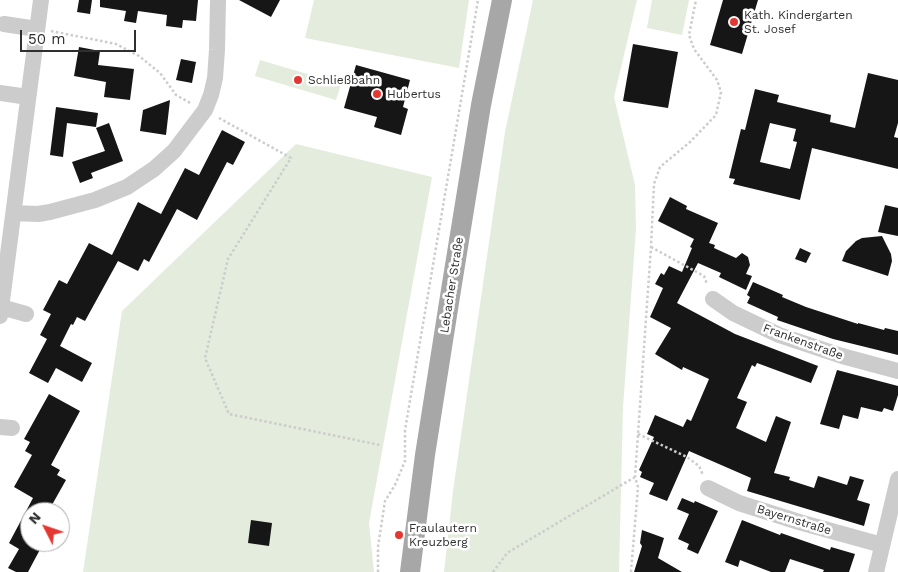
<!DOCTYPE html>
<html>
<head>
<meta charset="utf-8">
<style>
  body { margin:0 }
  #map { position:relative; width:898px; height:572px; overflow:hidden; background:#fff; font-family:"Work Sans",sans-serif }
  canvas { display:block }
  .north { position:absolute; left:20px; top:502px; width:50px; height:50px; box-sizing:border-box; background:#fff; border:1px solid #acacac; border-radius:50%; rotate:311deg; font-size:14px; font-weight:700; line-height:20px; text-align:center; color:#2f2f2f }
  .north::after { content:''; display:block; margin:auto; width:18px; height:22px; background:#e53732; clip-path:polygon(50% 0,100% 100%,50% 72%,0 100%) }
  .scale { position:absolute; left:20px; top:30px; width:116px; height:22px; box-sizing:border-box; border:2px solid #2f2f2f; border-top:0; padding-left:6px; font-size:15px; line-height:18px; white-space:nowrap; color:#2f2f2f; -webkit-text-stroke:4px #fff; paint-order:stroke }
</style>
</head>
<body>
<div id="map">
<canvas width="898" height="572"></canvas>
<div class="north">N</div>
<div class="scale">50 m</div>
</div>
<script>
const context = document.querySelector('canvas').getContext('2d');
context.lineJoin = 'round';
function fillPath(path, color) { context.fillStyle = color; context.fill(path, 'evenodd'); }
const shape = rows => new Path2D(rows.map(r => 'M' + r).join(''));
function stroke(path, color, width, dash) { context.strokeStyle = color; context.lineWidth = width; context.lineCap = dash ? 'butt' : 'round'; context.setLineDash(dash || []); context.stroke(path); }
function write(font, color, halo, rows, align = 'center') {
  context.font = font + ' "Work Sans",sans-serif'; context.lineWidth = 5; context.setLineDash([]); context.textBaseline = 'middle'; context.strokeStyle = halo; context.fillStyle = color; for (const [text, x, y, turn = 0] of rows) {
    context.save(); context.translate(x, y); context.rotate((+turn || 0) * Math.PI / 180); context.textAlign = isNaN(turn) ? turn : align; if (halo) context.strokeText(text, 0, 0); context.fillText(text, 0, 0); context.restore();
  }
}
fillPath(shape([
  [314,0,469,0,459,68,305,38],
  [533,0,637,0,614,97,635,185,636,229,623,407,619,572,444,572,453,491,505,132],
  [652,0,689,0,682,35,647,28],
  [260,60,341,84,336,100,255,76],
  [296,144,432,177,369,523,374,572,83,572,122,311]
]), '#e4ecdd');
fillPath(shape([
  [79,0,92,0,90,14,77,12],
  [100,0,198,0,196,21,183,20,182,28,166,26,167,15,138,11,136,23,124,21,126,11,100,7],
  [239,0,280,0,271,17],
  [723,0,758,0,742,54,710,45],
  [633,44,678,52,668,108,623,101],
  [79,47,100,51,98,65,134,69,130,100,104,97,106,82,74,76],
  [181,59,196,62,192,83,176,80],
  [356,65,410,80,403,107,408,109,401,135,374,127,377,117,344,108],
  [868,73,898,80,898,123,894,137,898,138,898,169,812,148,800,200,733,184,735,179,729,178,741,129,745,130,755,89,779,95,777,102,831,115,830,122,855,128],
  [770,123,796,129,793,141,797,142,790,169,760,162],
  [170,100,166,135,140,131,143,110],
  [56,107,98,113,96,127,67,123,63,157,50,155],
  [109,123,123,161,91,173,93,178,80,183,72,162,105,151,96,128],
  [222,130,245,142,233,165,227,162,197,220,177,209,149,262,144,259,138,271,118,261,85,321,77,317,73,325,71,324,60,346,92,363,82,382,56,368,48,383,29,373,47,339,40,335,51,314,43,310,59,280,67,284,89,243,112,255,138,202,161,214,185,168,199,175],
  [670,197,687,206,686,209,718,223,709,243,715,245,714,248,736,258,742,253,748,257,750,265,746,274,752,276,746,290,719,277,721,273,698,263,677,303,735,334,818,366,811,383,757,363,755,367,752,365,737,398,747,402,736,428,766,442,776,416,791,422,774,473,790,477,789,480,814,488,818,476,847,485,850,476,864,480,857,500,870,504,864,526,747,491,751,478,689,451,667,501,649,494,654,483,640,477,642,472,639,470,654,437,647,434,655,415,683,427,687,419,691,421,709,379,683,367,682,370,655,354,671,328,650,317,663,288,655,284,661,273,664,275,669,266,682,272,692,248,690,247,694,239,658,221],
  [885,205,898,208,898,236,878,232],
  [882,236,891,254,892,261,888,276,842,261,846,251,856,241,862,238],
  [800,248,811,253,806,263,795,259],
  [753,282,783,295,782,297,806,307,858,324,858,323,884,330,885,328,898,331,898,355,833,339,777,320,778,317,747,303,750,297,747,295],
  [837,370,898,386,898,395,893,411,884,408,882,412,861,407,858,419,843,415,839,429,820,424],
  [49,394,80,411,51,465,60,470,57,475,66,480,48,512,30,512,30,542,44,542,28,572,16,572,8,568,19,549,9,543,33,498,14,487,32,455,25,451,30,442,24,439],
  [682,498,694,503,695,501,718,511,698,554,687,549,689,544,678,539,689,514,677,509],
  [251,520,272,523,269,546,248,543],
  [742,520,780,535,781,533,830,550,831,547,855,554,849,572,823,572,824,570,790,559,785,572,771,572,740,560,738,567,725,562],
  [642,530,664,538,658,558,682,572,634,572,642,546,640,543]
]), '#161616');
stroke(shape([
  [51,31,116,44,139,56,160,73,176,95,192,104],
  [219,118,291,158,228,259,205,358,229,414,380,445],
  [651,247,704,276,707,284],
  [638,434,687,457,699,466,703,475],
  [378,572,378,547,385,501,395,485,405,461,405,430,478,0],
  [493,572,507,553,635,477],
  [631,572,638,487,635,477,651,247,654,184,660,167,690,142,716,115,721,92,717,80,694,49,689,35,696,0]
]), '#ccc', 2.5, [2.5, 2.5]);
stroke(shape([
  [4,24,37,29],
  [0,93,28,97],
  [14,213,38,214,50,212,95,200,127,187,154,169,174,151,205,110,211,95,215,78,217,50,218,0],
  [713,299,733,313,779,335,842,356,898,371],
  [1,307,26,314],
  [0,316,41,0],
  [0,427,12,428],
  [708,488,739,503,799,522,882,545],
  [876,572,898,479]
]), '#ccc', 16);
stroke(shape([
  [410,572,425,455,451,290,481,105,502,0]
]), '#a7a7a7', 20);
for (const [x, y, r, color] of [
  [734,22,5,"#e53732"],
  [298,80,5,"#e53732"],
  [377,94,5,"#e53732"],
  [399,535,5,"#e53732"]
]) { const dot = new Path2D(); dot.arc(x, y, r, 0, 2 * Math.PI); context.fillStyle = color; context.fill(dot); stroke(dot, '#fff', 2); }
write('12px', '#2f2f2f', '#fff', [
  ["Kath. Kindergarten",744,15],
  ["St. Josef",744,29],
  ["Schließbahn",308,80],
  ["Hubertus",387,94],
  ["Fraulautern",409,528],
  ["Kreuzberg",409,542]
], 'left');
write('12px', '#2f2f2f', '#fff', [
  ["Lebacher Straße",452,285,-81],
  ["Frankenstraße",803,342,20],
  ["Bayernstraße",794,520,17]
]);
</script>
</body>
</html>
